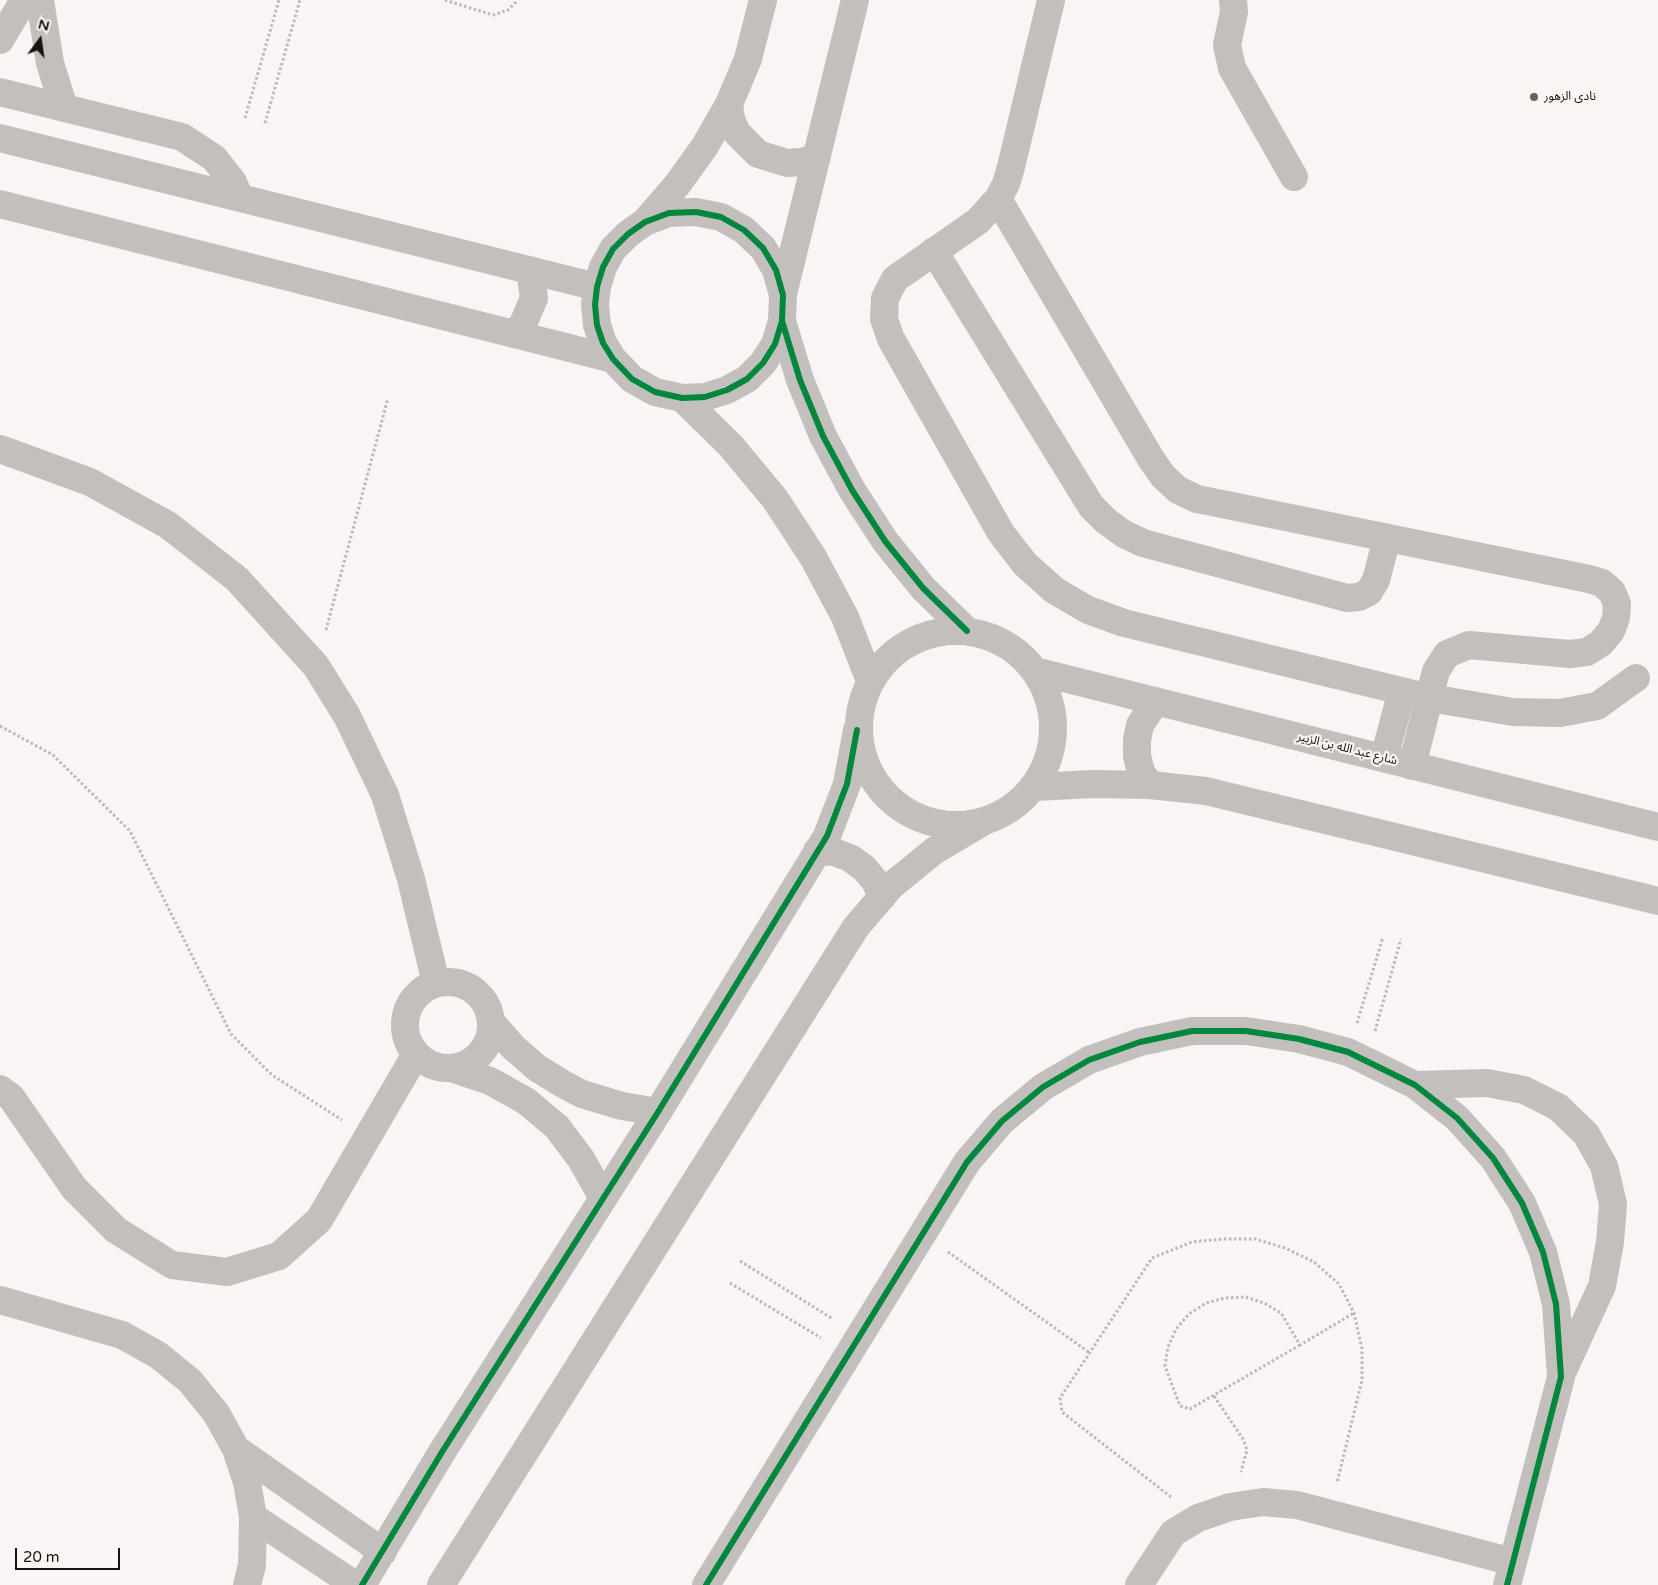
<!DOCTYPE html>
<html>
<head>
<meta charset="utf-8">
<style>
  body { margin:0 }
  #map { position:relative; width:1658px; height:1585px; overflow:hidden; background:#f8f5f4; font-family:"Varela Round",sans-serif }
  canvas { display:block }
  .north { position:absolute; left:15px; top:15px; width:50px; height:50px; -webkit-text-stroke:4px #faf4f2; paint-order:stroke; rotate:14deg; font-size:14px; font-weight:700; line-height:20px; text-align:center; color:#1b110e }
  .north::after { content:''; display:block; margin:auto; width:18px; height:22px; background:#1b110e; clip-path:polygon(50% 0,100% 100%,50% 72%,0 100%) }
  .scale { position:absolute; left:15px; top:1548px; width:105px; height:22px; box-sizing:border-box; border:2px solid #1b110e; border-top:0; padding-left:6px; font-size:15px; line-height:18px; white-space:nowrap; color:#1b110e; -webkit-text-stroke:4px #faf4f2; paint-order:stroke }
</style>
</head>
<body>
<div id="map">
<canvas width="1658" height="1585"></canvas>
<div class="north">N</div>
<div class="scale">20 m</div>
</div>
<script>
const context = document.querySelector('canvas').getContext('2d');
context.lineJoin = 'round';
const shape = rows => new Path2D(rows.map(r => 'M' + r).join(''));
function stroke(path, color, width, dash) { context.strokeStyle = color; context.lineWidth = width; context.lineCap = dash ? 'butt' : 'round'; context.setLineDash(dash || []); context.stroke(path); }
function write(font, color, halo, rows, align = 'center') {
  context.font = font + ' "Varela Round","Noto Sans Arabic",sans-serif'; context.lineWidth = 4.5; context.setLineDash([]); context.textBaseline = 'middle'; context.strokeStyle = halo; context.fillStyle = color; for (const [text, x, y, turn = 0] of rows) {
    context.save(); context.translate(x, y); context.rotate((+turn || 0) * Math.PI / 180); context.textAlign = isNaN(turn) ? turn : align; if (halo) context.strokeText(text, 0, 0); context.fillText(text, 0, 0); context.restore();
  }
}
stroke(shape([
  [445,0,493,15,508,10,518,0],
  [245,118,279,0],
  [265,123,300,0],
  [326,630,388,398],
  [0,726,53,755,130,831,231,1034,272,1075,342,1120],
  [1357,1023,1383,937],
  [1375,1031,1401,939],
  [948,1252,1090,1353],
  [740,1261,833,1319],
  [730,1283,821,1338],
  [1300,1345,1190,1409,1180,1406,1165,1366,1168,1347,1176,1329,1189,1314,1206,1303,1225,1298,1245,1297,1264,1303,1281,1313,1300,1345,1354,1313],
  [1214,1396,1243,1439,1247,1450,1241,1472],
  [1171,1497,1062,1412,1060,1398,1152,1258,1192,1242,1223,1239,1255,1239,1285,1248,1314,1262,1339,1284,1354,1313,1362,1349,1362,1380,1337,1483]
]), '#bcb8b6', 3, [2.5, 2.5]);
stroke(shape([
  [40,0,50,63,64,108],
  [1051,0,1011,167,1006,184,998,199,978,221,895,279,885,298,884,319,891,339,1001,533,1025,564,1054,590,1088,610,1124,623,1430,698,1513,712,1560,713,1597,706,1636,678],
  [1233,0,1234,12,1227,45,1232,68,1294,177],
  [0,40,24,0],
  [0,92,182,137,214,158,233,182,239,196],
  [729,104,731,119,737,133,758,154,787,163,802,162,817,157],
  [0,138,597,287],
  [998,199,1151,459,1163,476,1178,490,1197,499,1217,503,1589,579,1602,583,1612,592,1617,604,1616,618,1611,631,1601,643,1587,652,1570,654,1469,645,1447,654,1436,671,1412,766],
  [0,204,613,359],
  [645,222,677,185,705,146,729,104,748,59,763,0],
  [934,251,1091,506,1106,521,1124,534,1143,543,1347,598,1359,597,1369,592,1376,580,1387,538],
  [783,294,855,0],
  [782,321,775,344,763,363,747,379,727,390,705,397,682,398,655,392,632,379,613,359,603,343,597,325,595,305,597,287,603,267,613,249,628,234,645,222,669,213,696,212,721,217,744,230,763,248,776,270,783,295,782,321,800,380,823,436,852,490,885,541,923,588,967,631],
  [514,334,523,324,534,298,530,270],
  [682,398,731,446,775,499,813,557,845,617,870,681],
  [0,449,90,482,168,525,237,579,316,666,347,716,385,795,411,879,436,983],
  '859 728a97 97 0 1 1 194 0a97 97 0 1 1-194 0Z',
  [1035,671,1658,827],
  [1384,758,1402,691],
  [1150,785,1141,772,1137,756,1137,740,1140,725,1156,701],
  [1035,787,1093,784,1150,785,1206,791,1658,901],
  [817,851,834,852,850,858,864,868,875,881,882,897],
  '405 1025a43 43 0 1 1 86 0a43 43 0 1 1-86 0Z',
  [492,1023,513,1047,537,1068,563,1084,582,1094,622,1106,658,1112],
  [451,1068,490,1081,526,1101,557,1127,581,1159,603,1198],
  [1415,1085,1487,1083,1524,1090,1558,1107,1586,1134,1604,1166,1613,1204,1610,1242,1602,1286,1562,1373],
  [0,1089,11,1097,74,1188,116,1230,172,1265,227,1272,279,1256,319,1220,416,1054],
  [0,1300,122,1335,158,1355,190,1381,216,1413,236,1449,247,1482,253,1517,252,1565,247,1585],
  [236,1449,383,1552],
  [253,1517,355,1585],
  [362,1585,442,1452,658,1112,827,836,847,784,857,730],
  [441,1585,856,927,891,886,934,851,981,823],
  [706,1585,967,1162,1002,1121,1043,1087,1089,1060,1140,1042,1192,1031,1246,1031,1299,1039,1348,1052,1415,1085,1457,1118,1493,1158,1522,1203,1543,1252,1556,1304,1561,1377,1507,1585],
  [1139,1585,1173,1533,1198,1518,1230,1507,1263,1502,1297,1505,1513,1562]
]), '#c2bfbc', 28);
stroke(shape([
  [782,321,775,344,763,363,747,379,727,390,705,397,682,398,655,392,632,379,613,359,603,343,597,325,595,305,597,287,603,267,613,249,628,234,645,222,669,213,696,212,721,217,744,230,763,248,776,270,783,295,782,321,800,380,823,436,852,490,885,541,923,588,967,631],
  [362,1585,442,1452,658,1112,827,836,847,784,857,730],
  [706,1585,967,1162,1002,1121,1043,1087,1089,1060,1140,1042,1192,1031,1246,1031,1299,1039,1348,1052,1415,1085,1457,1118,1493,1158,1522,1203,1543,1252,1556,1304,1561,1377,1507,1585]
]), '#00873e', 6);
for (const [x, y, r, color] of [
  [1534,97,5,"#68615e"]
]) { const dot = new Path2D(); dot.arc(x, y, r, 0, 2 * Math.PI); context.fillStyle = color; context.fill(dot); stroke(dot, '#faf4f2', 2); }
write('12px', '#1b110e', '#faf4f2', [
  ["نادى الزهور",1544,97]
], 'left');
write('12px', '#1b110e', '#faf4f2', [
  ["شارع عبد الله بن الزبير",1347,749,14]
]);
</script>
</body>
</html>
